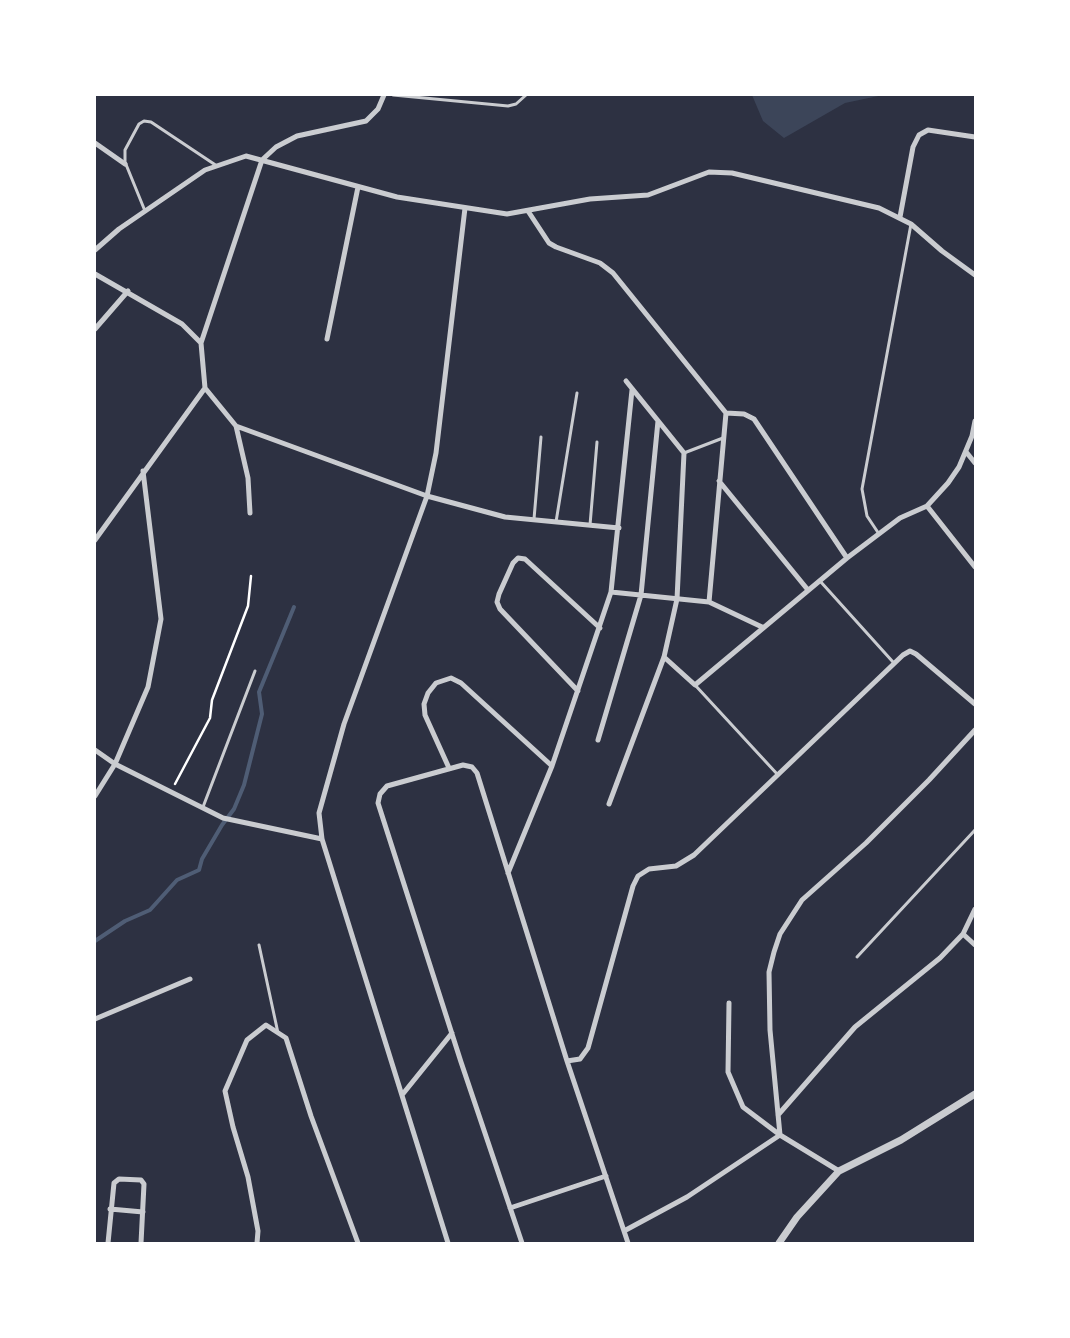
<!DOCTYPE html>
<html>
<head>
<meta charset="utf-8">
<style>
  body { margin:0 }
  #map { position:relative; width:1070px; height:1338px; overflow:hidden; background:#2d3142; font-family:Rubik,sans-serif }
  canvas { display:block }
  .frame { position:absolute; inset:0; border:96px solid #fff; pointer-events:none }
</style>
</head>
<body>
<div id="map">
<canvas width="1070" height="1338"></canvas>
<div class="frame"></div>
</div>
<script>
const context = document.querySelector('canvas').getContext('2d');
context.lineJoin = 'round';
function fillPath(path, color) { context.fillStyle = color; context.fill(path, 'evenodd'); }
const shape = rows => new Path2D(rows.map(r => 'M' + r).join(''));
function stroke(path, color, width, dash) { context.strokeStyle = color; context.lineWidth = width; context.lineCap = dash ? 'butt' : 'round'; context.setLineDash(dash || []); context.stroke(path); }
fillPath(shape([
  [752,95,883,95,845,103,784,138,763,121]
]), '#3c4559');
stroke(shape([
  [95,941,125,921,150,910,177,880,199,870,202,859,222,825,234,809,244,785,262,714,259,692,294,607]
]), '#4f5d75', 4);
stroke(shape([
  [175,784,210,718,212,700,248,606,251,576]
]), '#fff', 2.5);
stroke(shape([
  [393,95,508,106,516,104,526,95],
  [145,211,125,162,125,150,139,124,144,121,151,122,217,166],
  [684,453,723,438],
  [534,519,541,437],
  [556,522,577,393],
  [590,525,597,442],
  [879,534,867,516,862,489,911,224],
  [820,581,893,662],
  [695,685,778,775],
  [203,807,255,671],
  [259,945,278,1033],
  [857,957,975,830]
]), '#caccd0', 3);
stroke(shape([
  [95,143,125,164],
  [528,211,549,243,556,247,600,263,613,273,726,413,709,602],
  [900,217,913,147,919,135,928,130,975,137],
  [95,250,119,229,205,170,246,156,397,197,507,214,590,199,648,195,709,172,732,173,879,208,911,224,942,251,975,275],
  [95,274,182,324,201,343],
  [95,329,128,291],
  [327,339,358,187],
  [205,388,236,426,427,496,505,517,619,528],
  [726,413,744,414,754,419,847,558],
  [236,426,248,478,250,513],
  [967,453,975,463],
  [719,481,808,590],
  [927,506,975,567],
  [95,540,205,388,201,343,262,160,276,147,297,136,366,121,378,109,384,95],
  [611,592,709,602,762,627],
  [664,657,695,685,847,558,900,518,927,506,948,483,959,467,972,436,975,421],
  [578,691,500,609,497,602,499,594,513,563,518,558,525,559,600,628],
  [598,740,641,595,658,421],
  [95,750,115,764,223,818,322,839],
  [449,768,425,715,424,704,428,693,436,683,451,678,461,683,552,766],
  [95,796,115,764,148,687,161,619,143,471],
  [609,804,664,657,677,599,684,453,626,381],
  [508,873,552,766,611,592,632,390],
  [963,934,975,945],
  [95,1019,190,979],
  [567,1061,580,1059,588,1048,633,886,638,876,649,869,676,866,694,855,903,655,910,651,916,654,975,704],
  [402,1095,452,1033],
  [778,1115,855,1027,940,958,963,934,975,909],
  [839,1171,780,1135,770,1030,769,972,774,952,780,934,802,900,866,843,929,780,975,730],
  [510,1208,606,1176],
  [110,1209,143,1212],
  [624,1231,687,1197,780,1135,743,1107,728,1072,729,1003],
  [108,1243,114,1183,119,1179,141,1180,144,1184,141,1243],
  [257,1243,258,1231,248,1177,233,1127,225,1091,247,1040,266,1025,286,1038,311,1116,358,1243],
  [448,1243,322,839,319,813,344,724,427,496,436,453,465,208],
  [522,1243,461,1062,378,803,380,794,387,786,463,765,472,767,477,773,567,1061,628,1243]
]), '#caccd0', 5);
stroke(shape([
  [779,1243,797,1217,839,1171,901,1140,975,1094]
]), '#caccd0', 7);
</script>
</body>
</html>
